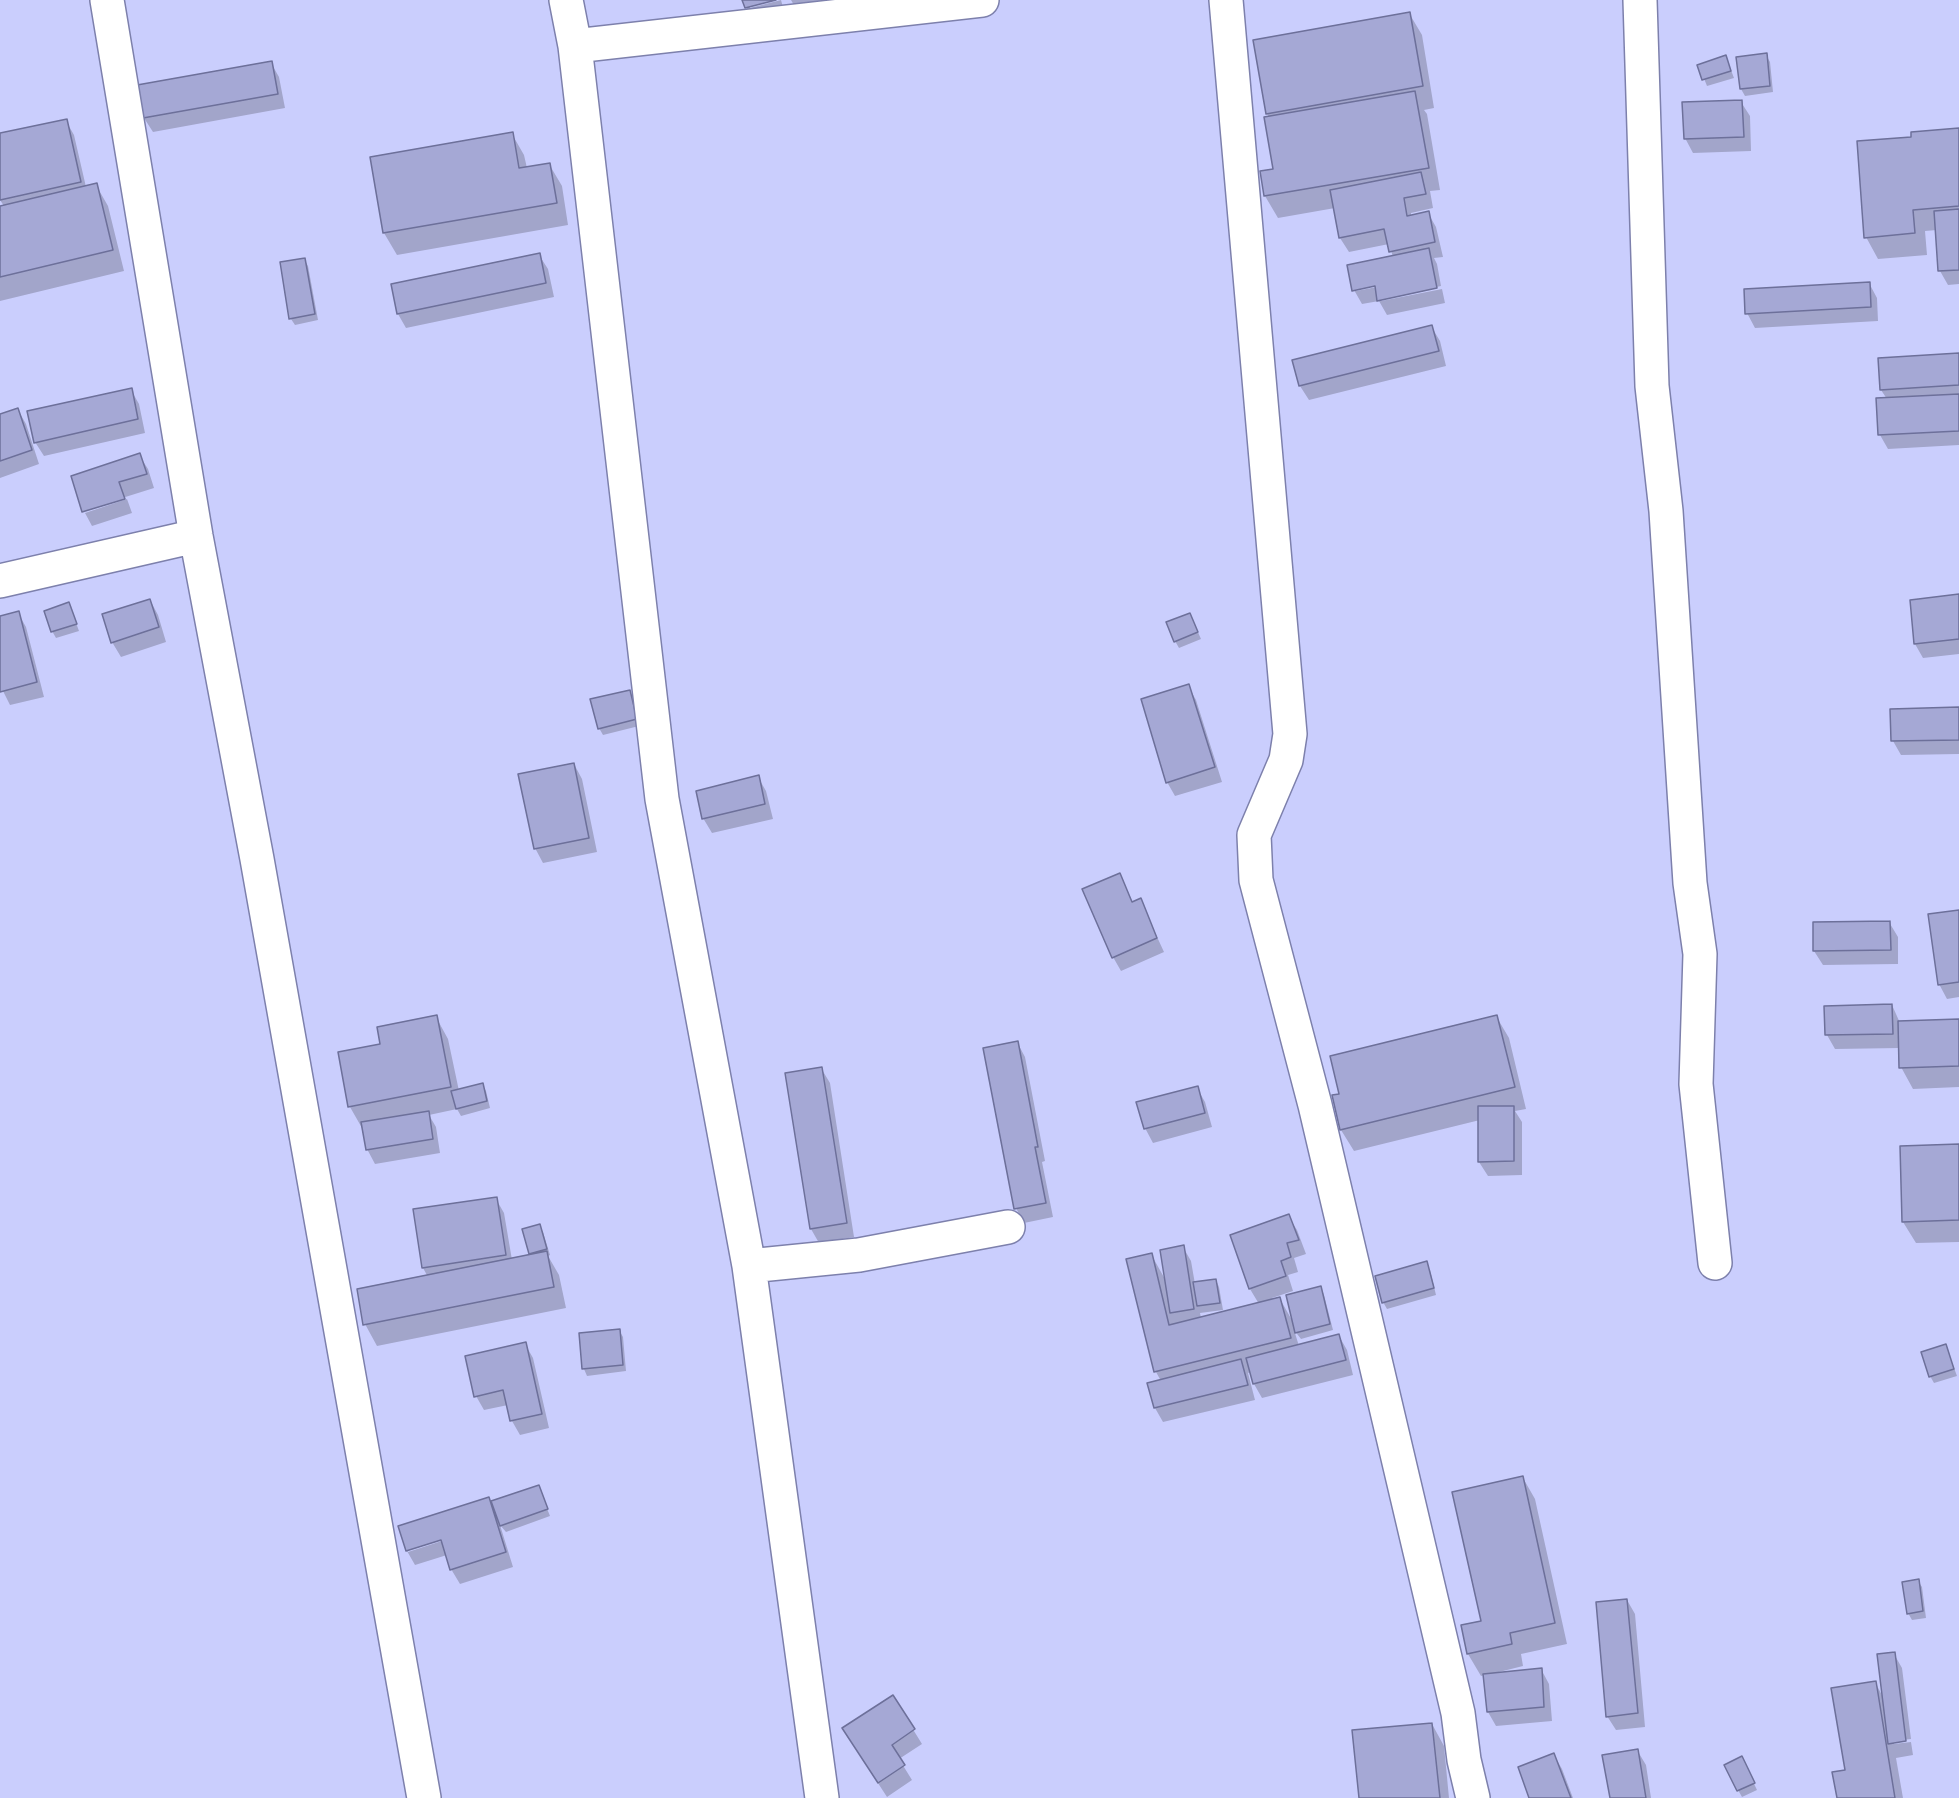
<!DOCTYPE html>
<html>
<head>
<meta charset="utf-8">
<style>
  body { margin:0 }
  canvas { display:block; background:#cacefd }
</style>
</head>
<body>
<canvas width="1959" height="1798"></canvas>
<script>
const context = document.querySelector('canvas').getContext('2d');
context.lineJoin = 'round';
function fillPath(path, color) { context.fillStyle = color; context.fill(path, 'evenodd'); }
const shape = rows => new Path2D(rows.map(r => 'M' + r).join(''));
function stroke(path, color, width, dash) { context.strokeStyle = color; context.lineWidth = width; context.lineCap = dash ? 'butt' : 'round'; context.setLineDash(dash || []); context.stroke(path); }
fillPath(shape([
  [744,0,770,0,750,5,750,8,781,0,787,22,758,29,746,7],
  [791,0,828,0,829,6,799,14],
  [1409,13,1422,35,1434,108,1424,110,1427,114,1440,190,1430,191,1433,208,1411,213,1411,217,1428,213,1436,227,1443,257,1434,258,1437,264,1441,286,1381,299,1381,301,1442,289,1445,303,1387,315,1379,301,1362,304,1354,290,1393,257,1389,244,1349,252,1340,238,1335,208,1278,218,1265,196,1261,172,1275,170,1270,118,1267,114],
  [1382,283,1382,286,1356,291,1356,288],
  [1766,55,1770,62,1773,92,1745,96,1741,89],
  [1726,57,1734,78,1707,86,1699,66],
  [271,63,279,77,285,108,153,132,144,118],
  [1741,102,1750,116,1751,151,1693,153,1685,138],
  [66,121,74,135,86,187,96,185,108,206,124,271,0,301,0,207,4,206,0,200,0,135],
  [1959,130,1959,284,1948,285,1940,271,1937,230,1925,231,1927,255,1878,259,1866,237,1912,138],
  [512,134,524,155,527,168,549,164,562,186,568,225,397,255,384,233,371,158],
  [539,255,548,269,554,297,406,328,398,314],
  [304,259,308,266,318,320,295,325,291,319],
  [1869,283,1877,298,1878,321,1755,328,1747,313],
  [1431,326,1440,341,1446,366,1309,400,1300,386,1294,361],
  [1959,355,1959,445,1888,449,1880,435,1887,399,1881,390],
  [131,390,139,404,145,433,44,456,35,442],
  [18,410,26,424,39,464,0,478,0,416],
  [139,455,148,469,154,488,84,510,84,512,72,477],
  [127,499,132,513,92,526,85,513],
  [1959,596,1959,654,1923,658,1915,644],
  [150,600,158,615,166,642,121,657,112,642],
  [69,604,79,631,56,638,52,631],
  [18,613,26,627,44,697,10,705,0,685,0,618],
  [1193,621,1201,639,1179,648,1175,641],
  [1188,686,1196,700,1222,782,1175,796,1167,782],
  [629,692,633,698,639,726,603,735,599,728],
  [1959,709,1959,754,1901,755,1893,741],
  [574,764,582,779,597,852,543,863,535,848],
  [758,777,766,791,773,819,712,833,703,818],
  [1120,875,1133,903,1140,900,1164,952,1121,971,1113,957],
  [1959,912,1959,997,1947,999,1939,984],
  [1889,922,1898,937,1898,964,1823,965,1814,951],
  [1892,1005,1900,1023,1959,1021,1959,1087,1913,1089,1901,1067,1900,1048,1835,1049,1827,1035],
  [1496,1016,1509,1038,1526,1109,1515,1111,1522,1122,1522,1175,1488,1176,1479,1162,1480,1120,1354,1151,1341,1130,1340,1095],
  [436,1017,448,1039,459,1091,482,1084,486,1091,490,1108,461,1116,457,1109,429,1115,436,1127,440,1153,375,1164,367,1149,362,1128,350,1107,382,1045],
  [1017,1042,1025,1057,1045,1161,1042,1162,1053,1217,1024,1223,1016,1208],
  [821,1068,830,1083,854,1237,819,1243,811,1229],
  [1197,1088,1205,1102,1212,1127,1153,1143,1145,1128],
  [1959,1145,1959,1242,1916,1243,1903,1222],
  [496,1199,504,1213,512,1260,532,1256,524,1230,539,1225,543,1232,550,1255,548,1256,559,1275,566,1308,377,1346,365,1324,428,1277,423,1268,415,1211],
  [1288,1216,1297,1230,1306,1254,1294,1258,1298,1272,1288,1275,1293,1291,1272,1298,1272,1300,1280,1299,1293,1322,1321,1288,1324,1295,1333,1330,1301,1339,1294,1330,1299,1346,1339,1336,1347,1350,1353,1375,1262,1398,1254,1384,1251,1372,1248,1373,1255,1400,1163,1422,1155,1408,1161,1381,1156,1372,1151,1254,1166,1281,1183,1247,1191,1261,1195,1284,1216,1280,1219,1287,1223,1310,1200,1313,1201,1318,1259,1304,1250,1289,1232,1236],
  [1426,1263,1430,1270,1436,1295,1387,1309,1383,1302],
  [619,1330,623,1337,626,1371,587,1376,584,1369,580,1334],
  [525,1344,533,1358,549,1428,520,1435,512,1421,508,1405,484,1410,476,1396],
  [1946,1346,1957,1376,1934,1383,1930,1376],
  [1523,1478,1535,1499,1567,1644,1521,1654,1523,1666,1499,1672,1499,1674,1541,1669,1549,1684,1552,1721,1496,1726,1488,1712,1485,1675,1481,1676,1468,1654,1463,1626,1482,1622],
  [538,1486,550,1516,506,1532,500,1525,513,1567,460,1584,451,1569,447,1555,415,1565,407,1551,400,1527,488,1499,494,1509,496,1509,493,1502],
  [447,1536,448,1539,408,1552,408,1549],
  [1918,1581,1922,1587,1926,1618,1912,1620,1908,1613],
  [1627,1600,1635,1614,1645,1727,1616,1730,1607,1716],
  [1894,1654,1902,1668,1911,1739,1894,1741,1894,1744,1911,1742,1913,1755,1896,1758,1903,1798,1838,1798,1875,1682,1884,1699],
  [893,1697,922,1744,899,1759,912,1780,887,1797,852,1743],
  [1432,1724,1444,1746,1449,1798,1360,1798],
  [1637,1750,1646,1765,1651,1798,1611,1798],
  [1554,1755,1562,1769,1573,1798,1531,1798],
  [1745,1765,1757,1790,1742,1797,1738,1790]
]), '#0003');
const building = shape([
  [742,0,776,0,745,8,742,0],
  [1410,12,1423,86,1266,114,1253,40,1410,12],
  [1767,53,1770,86,1740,89,1736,57,1767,53],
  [1726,55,1731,71,1702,80,1697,65,1726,55],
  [272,61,278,94,143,118,137,85,272,61],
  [1415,91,1429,168,1264,196,1260,171,1273,169,1264,117,1415,91],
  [1742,100,1744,137,1684,139,1682,102,1742,100],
  [67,119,81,182,0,200,0,133,67,119],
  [1959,128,1959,206,1913,210,1915,233,1864,238,1857,141,1911,137,1911,132,1959,128],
  [513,132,519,168,550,163,557,203,383,233,370,157,513,132],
  [1421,172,1426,194,1404,198,1407,216,1429,211,1435,242,1389,252,1384,229,1339,238,1330,190,1421,172],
  [97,183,113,250,0,277,0,206,97,183],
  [1959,209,1959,270,1938,271,1934,211,1959,209],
  [1429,248,1437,288,1377,301,1375,286,1352,291,1347,265,1429,248],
  [540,253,546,283,397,314,391,284,540,253],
  [305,258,315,314,289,319,280,262,305,258],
  [1870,282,1871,307,1745,314,1744,289,1870,282],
  [1432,325,1439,351,1299,386,1292,360,1432,325],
  [1959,353,1959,385,1880,390,1878,358,1959,353],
  [132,388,138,419,34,443,27,411,132,388],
  [1959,394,1959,431,1878,435,1876,398,1959,394],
  [18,408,32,450,0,461,0,414,18,408],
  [140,453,147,474,119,482,125,499,82,512,71,476,140,453],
  [1959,594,1959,639,1914,644,1910,600,1959,594],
  [150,599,159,627,111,643,102,614,150,599],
  [69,602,77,624,51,632,44,611,69,602],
  [19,611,37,682,0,692,0,616,19,611],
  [1190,613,1198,632,1174,642,1166,622,1190,613],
  [1189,684,1215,767,1166,783,1141,699,1189,684],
  [630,690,637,719,598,729,590,699,630,690],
  [1959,707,1959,740,1891,741,1890,709,1959,707],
  [574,763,589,838,534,849,518,774,574,763],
  [759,775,765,804,702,819,696,791,759,775],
  [1120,873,1132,902,1141,898,1157,938,1112,958,1082,889,1120,873],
  [1959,910,1959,982,1938,985,1928,914,1959,910],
  [1890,921,1891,950,1813,951,1813,922,1890,921],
  [1892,1004,1893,1034,1825,1035,1824,1006,1892,1004],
  [437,1015,451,1087,348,1107,338,1052,380,1044,377,1027,437,1015],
  [1497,1015,1515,1087,1340,1130,1332,1095,1339,1094,1330,1056,1497,1015],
  [1959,1019,1959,1066,1899,1068,1898,1021,1959,1019],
  [1018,1041,1038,1147,1035,1147,1046,1203,1014,1209,983,1048,1018,1041],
  [822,1067,847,1223,810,1229,785,1073,822,1067],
  [483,1083,487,1101,456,1109,451,1091,483,1083],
  [1198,1086,1205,1113,1144,1129,1136,1102,1198,1086],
  [1478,1106,1514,1106,1514,1161,1478,1162,1478,1106],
  [429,1111,433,1139,366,1150,361,1122,429,1111],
  [1959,1144,1959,1220,1902,1222,1900,1146,1959,1144],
  [497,1197,506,1255,422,1268,413,1209,497,1197],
  [1289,1214,1299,1240,1287,1243,1291,1257,1281,1261,1286,1276,1249,1289,1230,1235,1289,1214],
  [540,1224,547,1249,529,1254,522,1229,540,1224],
  [1184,1245,1194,1309,1170,1313,1160,1250,1184,1245],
  [547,1251,554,1287,363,1325,357,1289,547,1251],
  [1152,1253,1169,1325,1280,1297,1291,1338,1154,1372,1126,1259,1152,1253],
  [1427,1261,1434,1288,1382,1303,1375,1276,1427,1261],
  [1216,1279,1220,1303,1197,1306,1193,1282,1216,1279],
  [1321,1286,1330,1324,1295,1333,1286,1295,1321,1286],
  [620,1329,623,1365,582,1369,579,1333,620,1329],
  [1339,1334,1346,1360,1253,1384,1246,1358,1339,1334],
  [526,1342,542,1414,510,1421,503,1390,474,1397,465,1356,526,1342],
  [1946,1344,1954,1369,1929,1377,1921,1352,1946,1344],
  [1241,1359,1248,1385,1154,1408,1147,1383,1241,1359],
  [1523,1476,1555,1623,1510,1633,1512,1644,1467,1654,1461,1625,1481,1621,1452,1492,1523,1476],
  [539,1485,548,1509,500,1526,491,1501,539,1485],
  [489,1497,506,1552,450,1570,441,1540,406,1551,398,1526,489,1497],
  [1919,1579,1923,1611,1907,1614,1902,1582,1919,1579],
  [1627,1599,1638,1713,1606,1717,1596,1602,1627,1599],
  [1895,1652,1906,1741,1888,1744,1877,1654,1895,1652],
  [1542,1668,1544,1707,1487,1712,1483,1674,1542,1668],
  [1876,1681,1895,1798,1837,1798,1832,1772,1845,1770,1831,1688,1876,1681],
  [893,1695,915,1729,892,1745,905,1765,878,1783,842,1728,893,1695],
  [1432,1723,1440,1798,1359,1798,1352,1730,1432,1723],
  [1638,1749,1646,1798,1610,1798,1602,1755,1638,1749],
  [1554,1753,1571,1798,1529,1798,1518,1767,1554,1753],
  [1742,1756,1755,1783,1737,1791,1724,1765,1742,1756]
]);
fillPath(building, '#a5a8d5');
stroke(building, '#6d709a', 1.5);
const minor = shape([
  [107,0,196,536,257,859,424,1798],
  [566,0,575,46,662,799,749,1266,822,1798],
  [1226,0,1290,734,1286,760,1254,835,1256,880,1315,1105,1458,1713,1464,1760,1473,1798],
  [1640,0,1652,386,1666,511,1690,883,1700,954,1696,1084,1715,1263],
  [575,46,982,0],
  [0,581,196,536],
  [749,1266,859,1255,1008,1227]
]);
stroke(minor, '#7d80ac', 36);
stroke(minor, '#fff', 33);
</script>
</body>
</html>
